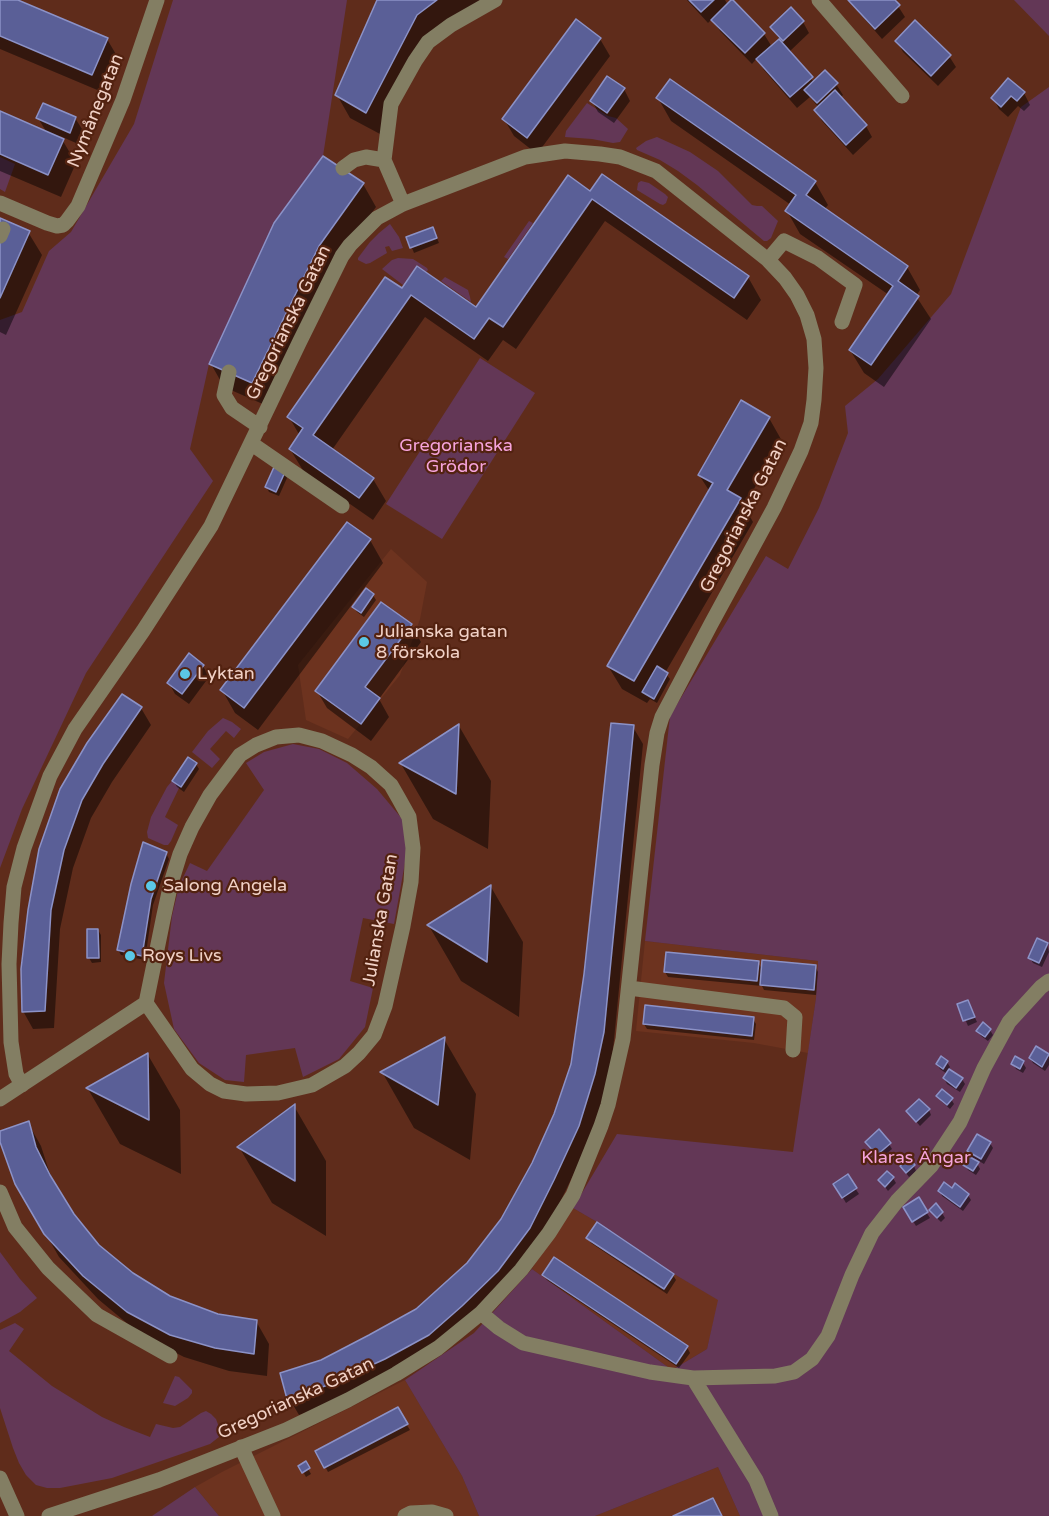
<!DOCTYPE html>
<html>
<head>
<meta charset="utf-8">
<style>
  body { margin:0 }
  canvas { display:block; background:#5f2c1b }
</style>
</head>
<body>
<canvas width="1049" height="1516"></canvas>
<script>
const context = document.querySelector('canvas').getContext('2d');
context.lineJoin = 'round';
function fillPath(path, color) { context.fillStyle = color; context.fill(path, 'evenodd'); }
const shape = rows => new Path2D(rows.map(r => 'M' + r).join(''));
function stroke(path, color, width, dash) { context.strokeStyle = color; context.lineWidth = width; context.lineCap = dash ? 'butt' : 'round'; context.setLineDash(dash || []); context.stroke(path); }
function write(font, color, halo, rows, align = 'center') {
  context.font = font + ' "Varela Round",sans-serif'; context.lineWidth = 4.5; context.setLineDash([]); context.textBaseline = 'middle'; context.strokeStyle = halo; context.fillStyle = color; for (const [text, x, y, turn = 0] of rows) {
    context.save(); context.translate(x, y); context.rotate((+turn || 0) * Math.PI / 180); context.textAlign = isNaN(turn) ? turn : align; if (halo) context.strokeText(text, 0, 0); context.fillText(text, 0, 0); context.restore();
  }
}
fillPath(shape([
  [391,549,427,582,420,619,400,675,348,739,306,720,298,665],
  [645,941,818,961,816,998,808,1053,754,1043,636,1031],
  [573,1208,597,1222,674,1274,719,1300,707,1349,672,1370,532,1269,543,1251],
  [405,1380,462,1476,479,1516,219,1516,195,1487,222,1472],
  [718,1467,740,1516,595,1516]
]), '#6d331f');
fillPath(shape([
  [173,0,347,0,323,156,274,223,209,364,190,449,213,481,86,673,22,809,0,868,0,320,22,312,49,251,71,232,134,124],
  [1014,0,1049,0,1049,36],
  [1049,87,1049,1516,740,1516,718,1467,595,1516,479,1516,462,1476,405,1380,474,1333,532,1269,672,1370,707,1349,718,1300,674,1274,597,1222,573,1208,617,1134,793,1152,816,998,818,961,645,941,670,716,766,556,788,569,819,508,848,433,845,406,878,379,951,294,1021,107],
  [587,103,608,116,616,118,628,129,620,142,613,143,592,139,565,137,566,131],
  [657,137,690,152,718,171,752,205,757,206,762,206,778,221,771,238,767,241,764,241,697,185,678,171,660,160,637,150,636,148,646,141],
  [0,157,15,164,5,192,0,189],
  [641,181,649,183,665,194,668,197,666,203,663,205,660,204,637,190,638,183],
  [529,221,533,223,508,259,504,257],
  [390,224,399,237,403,248,392,251,389,246,385,247,387,253,370,263,366,264,358,260,358,258,370,242,379,233],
  [398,258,413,259,427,268,428,270,426,272,417,265,403,285,382,269,392,260],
  [445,277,468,290,470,297,471,302,441,281],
  [480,358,535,393,442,539,386,504],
  [223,718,232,722,241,729,234,738,226,731,210,749,220,759,212,768,192,752,208,731],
  [293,744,319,749,347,763,377,789,403,820,408,846,394,924,363,918,350,981,373,988,365,1027,339,1059,303,1077,295,1048,246,1055,244,1082,225,1080,199,1063,174,1029,164,983,172,916,179,886,190,863,207,871,264,790,246,763,264,752],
  [172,781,180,786,165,817,178,825,171,841,168,845,164,845,148,838,147,832,151,817,167,787],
  [0,1252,20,1279,37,1298,20,1312,0,1323],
  [15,1323,24,1329,9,1351,52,1386,102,1417,124,1427,150,1437,156,1424,173,1428,180,1427,201,1413,206,1411,211,1414,216,1419,220,1430,219,1437,210,1444,112,1478,60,1488,47,1488,36,1485,26,1475,19,1463,13,1448,0,1408,0,1330],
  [175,1376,179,1377,192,1390,192,1393,188,1398,175,1406,163,1403],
  [195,1487,219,1516,152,1516]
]), '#633756');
fillPath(shape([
  [0,0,14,0,107,39,117,56,102,92,0,49],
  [378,0,480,0,430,38,380,134,350,118,337,95],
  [687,0,725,0,728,5,732,1,764,34,772,47,780,40,772,28,803,22,809,33,789,52,814,82,836,84,843,95,840,98,866,126,872,137,853,155,822,121,816,110,819,108,810,97,797,108,764,70,757,58,752,64,720,31,712,19,708,23],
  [848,0,893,0,898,6,905,17,882,39],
  [577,22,600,39,610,56,537,154,514,136,504,119],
  [897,41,949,56,956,67,938,86,903,52],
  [624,89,630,101,614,123,598,112,592,101],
  [1024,93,1030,105,1024,111,1018,106,1008,117,999,109,993,98],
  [658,98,815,182,828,205,824,210,907,267,920,290,916,296,931,319,884,387,864,373,850,350,889,295,800,234,787,211,791,205,671,121],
  [0,113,47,133,38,118,75,118,82,129,76,143,60,136,76,163,61,197,0,171],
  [602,176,748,277,761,300,747,320,605,221,516,349,503,340,488,361,425,317,332,450,373,479,386,501,373,520,304,472,290,449,300,436,289,417,402,291,476,309,590,193],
  [363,184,376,207,332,269,265,405,224,387,211,364],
  [0,220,28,232,42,255,6,335,0,332],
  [435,233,439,243,414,253,408,238],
  [769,418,782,441,744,506,753,522,665,673,670,679,657,703,650,699,647,703,622,689,608,666,710,492,699,475],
  [284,473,287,478,279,496,269,492,266,486],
  [370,540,383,563,258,730,235,713,222,690],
  [373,595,376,600,364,617,357,612,354,607],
  [411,625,421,642,379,699,389,717,371,741,327,708,317,691],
  [203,666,209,677,189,704,175,694,169,683],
  [141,708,151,725,112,782,91,818,73,868,60,929,54,1028,33,1029,23,1011,40,850],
  [459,726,491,781,488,849,433,819,401,764],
  [633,727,643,744,613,1050,605,1092,588,1144,539,1246,471,1323,338,1402,299,1415,289,1398,321,1361,417,1310,468,1264,502,1220,534,1164,556,1115,572,1064,585,974],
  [196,764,199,769,184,792,177,787,174,781],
  [166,853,169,859,153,905,145,960,121,955,118,950],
  [491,887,523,942,519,1017,461,981,429,926],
  [98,930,101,935,101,962,92,963,89,958],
  [1047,944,1049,952,1042,967,1033,963,1030,958],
  [758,963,763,970,815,966,818,972,816,995,764,990,762,986,668,977,665,972],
  [959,1005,970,1007,977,1022,968,1026],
  [753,1019,756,1024,754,1040,647,1029,644,1024],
  [990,1030,993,1035,988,1041,981,1036,978,1031],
  [444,1039,476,1094,470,1160,414,1128,382,1072],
  [1036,1048,1049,1057,1049,1065,1045,1071,1033,1063,1030,1058],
  [148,1055,180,1110,181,1174,120,1144,88,1089],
  [941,1058,947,1062,950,1067,948,1070,962,1079,965,1084,960,1092,947,1084,944,1078,947,1074,940,1069,937,1064],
  [1023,1063,1026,1068,1023,1073,1016,1069,1013,1064],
  [938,1096,951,1099,954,1104,950,1109,941,1101],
  [294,1106,326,1161,326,1236,272,1203,239,1147],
  [929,1110,931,1115,920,1126,908,1112],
  [28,1123,41,1146,49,1171,60,1194,72,1215,98,1246,132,1274,169,1297,217,1315,256,1321,269,1344,267,1376,229,1371,184,1357,141,1335,98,1299,59,1257,17,1183,0,1138,0,1133],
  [990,1143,993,1148,984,1164,972,1157,969,1151],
  [889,1144,892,1149,880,1159,870,1147],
  [977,1163,980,1169,976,1175,968,1170,965,1165],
  [901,1166,914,1166,916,1171,909,1177],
  [847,1176,859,1194,846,1203,835,1184],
  [893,1178,896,1183,888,1191,880,1180],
  [952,1190,968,1195,971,1200,963,1211,942,1196,940,1191],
  [918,1199,930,1218,916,1226,905,1208],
  [942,1213,945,1218,941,1222,934,1215],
  [588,1238,673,1275,676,1280,667,1294,591,1243],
  [555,1259,687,1347,690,1353,679,1368,547,1280,544,1275],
  [397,1409,410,1430,328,1472,317,1451],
  [305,1463,311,1474,306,1477,300,1466]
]), '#0007');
const building = shape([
  [0,0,18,0,108,38,92,75,0,36,0,0],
  [377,0,437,0,417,15,366,113,335,95,377,0],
  [689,0,714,0,701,12,689,0],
  [731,0,733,0,765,33,745,53,711,20,731,0],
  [848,0,895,0,900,5,875,29,848,0],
  [791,7,804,21,783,41,770,27,791,7],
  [576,19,601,38,527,138,502,119,576,19],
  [915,20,951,55,931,76,895,41,915,20],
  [779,39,813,77,790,97,756,59,779,39],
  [825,70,838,83,817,103,804,90,825,70],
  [607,76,625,88,607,113,590,101,607,76],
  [1008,78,1025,92,1017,101,1011,96,1001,107,991,98,1008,78],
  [670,79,816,181,806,195,908,266,898,281,919,296,871,365,849,350,893,286,785,211,796,195,656,98,670,79],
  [835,90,867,125,846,145,814,110,835,90],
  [43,103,76,117,70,133,36,118,43,103],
  [0,111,64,139,48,175,0,154,0,111],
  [323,156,364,183,319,246,252,383,209,364,274,223,323,156],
  [602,174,749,276,734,298,592,199,503,327,489,318,474,339,411,295,313,435,374,478,359,498,289,449,303,428,287,417,385,277,402,288,417,266,476,307,568,175,590,191,602,174],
  [0,218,30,231,0,298,0,218],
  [433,227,437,238,410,248,406,237,433,227],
  [741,400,770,417,727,490,741,498,634,681,607,666,713,483,698,475,741,400],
  [274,467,285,472,276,492,265,487,274,467],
  [347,522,371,539,244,708,220,690,347,522],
  [366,588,374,594,361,613,352,607,366,588],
  [381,602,412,624,365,687,380,698,361,724,315,691,381,602],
  [189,653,204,665,182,694,167,683,189,653],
  [657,666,668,673,654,699,642,692,657,666],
  [122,694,142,707,103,764,82,800,64,850,51,910,45,1011,22,1012,21,969,28,910,39,849,60,789,87,743,122,694],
  [611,723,634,725,604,1032,595,1074,579,1126,554,1180,530,1228,498,1271,462,1306,429,1335,385,1359,328,1385,287,1399,280,1373,321,1360,369,1335,416,1309,467,1263,501,1219,532,1163,554,1114,571,1064,584,974,611,723],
  [459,724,456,794,399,763,459,724],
  [188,757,197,763,181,787,172,781,188,757],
  [143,842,167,852,151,899,142,956,117,950,131,884,143,842],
  [491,885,487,962,427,925,491,885],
  [87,929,98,929,99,958,87,958,87,929],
  [1037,938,1048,943,1039,963,1028,958,1037,938],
  [666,952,759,961,757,981,664,972,666,952],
  [762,960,816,965,814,990,760,985,762,960],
  [968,1000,975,1017,963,1021,957,1004,968,1000],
  [645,1005,754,1017,752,1036,643,1024,645,1005],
  [983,1022,991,1029,985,1037,976,1031,983,1022],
  [445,1037,438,1105,380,1072,445,1037],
  [1036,1046,1049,1054,1042,1067,1029,1058,1036,1046],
  [148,1053,149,1120,86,1088,148,1053],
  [941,1056,948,1061,943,1069,936,1064,941,1056],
  [1015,1056,1024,1061,1020,1069,1011,1064,1015,1056],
  [949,1069,963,1078,956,1088,943,1078,949,1069],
  [942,1089,953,1098,947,1105,936,1096,942,1089],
  [919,1099,930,1109,916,1122,906,1111,919,1099],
  [295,1104,295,1181,237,1147,295,1104],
  [29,1121,36,1147,50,1175,74,1214,99,1245,133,1273,170,1296,218,1314,257,1320,254,1354,215,1348,170,1335,127,1312,83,1276,44,1234,15,1184,0,1142,0,1131,29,1121],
  [879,1129,891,1143,877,1155,865,1142,879,1129],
  [977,1134,991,1142,981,1159,967,1151,977,1134],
  [968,1156,979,1162,973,1171,963,1165,968,1156],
  [909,1158,915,1165,906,1173,900,1166,909,1158],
  [887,1171,894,1177,885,1187,878,1180,887,1171],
  [848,1174,857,1188,842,1198,833,1184,848,1174],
  [944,1182,952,1188,955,1183,969,1194,960,1207,938,1191,944,1182],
  [919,1197,928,1212,912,1222,903,1207,919,1197],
  [936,1203,943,1212,937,1218,929,1210,936,1203],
  [597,1222,674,1274,664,1289,586,1238,597,1222],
  [554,1257,688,1346,676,1364,542,1275,554,1257],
  [398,1407,408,1424,324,1468,315,1451,398,1407],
  [306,1461,310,1468,302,1473,298,1466,306,1461],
  [713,1498,722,1516,673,1516,713,1498]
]);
fillPath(building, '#5a5f97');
stroke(building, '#8c92c7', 1.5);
stroke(shape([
  [819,0,902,96],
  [343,168,354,160,366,157,384,160],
  [0,203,47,223,57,226,63,225,67,221,78,206,123,100,157,0],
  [403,204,384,160,391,104,415,61,428,42,451,25,495,0],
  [0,236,3,229],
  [768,260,784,241,818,258,855,285,842,322],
  [229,372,224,395,232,408,260,427],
  [252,444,342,506],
  [299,735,322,741,352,755,371,767,391,785,399,799,409,817,413,848,411,882,403,926,385,1006,374,1035,359,1053,345,1066,312,1085,278,1093,246,1094,224,1091,210,1084,192,1069,146,1003,164,915,171,883,180,854,192,827,210,795,240,755,256,745,276,737,299,735],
  [629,988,784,1008,795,1017,793,1050],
  [22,1085,16,1074,11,1042,9,964,11,923,14,887,24,848,50,776,75,729,143,631,211,526,299,343,342,256,350,245,377,218,403,204,525,157,565,151,600,154,620,157,656,171,768,260,785,278,797,295,807,315,814,339,816,368,814,400,811,423,801,451,774,508,711,624,662,717,657,733,652,765,623,1039,608,1105,601,1126,573,1195,549,1233,521,1270,481,1313,438,1348,396,1374,348,1400,286,1430,159,1480,49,1516],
  [0,1099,146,1003],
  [0,1192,15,1227,48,1268,97,1315,170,1356],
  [481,1313,499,1328,523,1343,650,1372,693,1378,775,1376,794,1372,812,1359,828,1336,852,1275,872,1233,897,1201,931,1166,960,1122,984,1068,1009,1022,1041,987,1049,981],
  [693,1378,756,1480,771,1516],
  [241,1447,273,1516],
  [0,1478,17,1516],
  [405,1516,411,1513,432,1512,446,1516]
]), '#837e63', 15);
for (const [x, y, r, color] of [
  [364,642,6,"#5bc8e6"],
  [185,674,6,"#5bc8e6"],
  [151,886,6,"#5bc8e6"],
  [130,956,6,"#5bc8e6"]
]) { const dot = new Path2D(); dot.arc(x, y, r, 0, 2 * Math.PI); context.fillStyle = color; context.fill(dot); stroke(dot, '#532210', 2); }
write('18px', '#f1d1c6', '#532210', [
  ["Nymånegatan",96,111,-68],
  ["Gregorianska Gatan",289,323,-64],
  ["Gregorianska Gatan",744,516,-63],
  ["Julianska Gatan",381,920,-80],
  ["Gregorianska Gatan",296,1399,-25]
]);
write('18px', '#f6a4dc', '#532210', [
  ["Gregorianska",456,446],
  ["Grödor",456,467],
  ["Klaras Ängar",916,1158]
]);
write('18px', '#f1d1c6', '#532210', [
  ["Julianska gatan",376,632],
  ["8 förskola",376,653],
  ["Lyktan",197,674],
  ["Salong Angela",163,886],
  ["Roys Livs",142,956]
], 'left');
</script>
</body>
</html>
